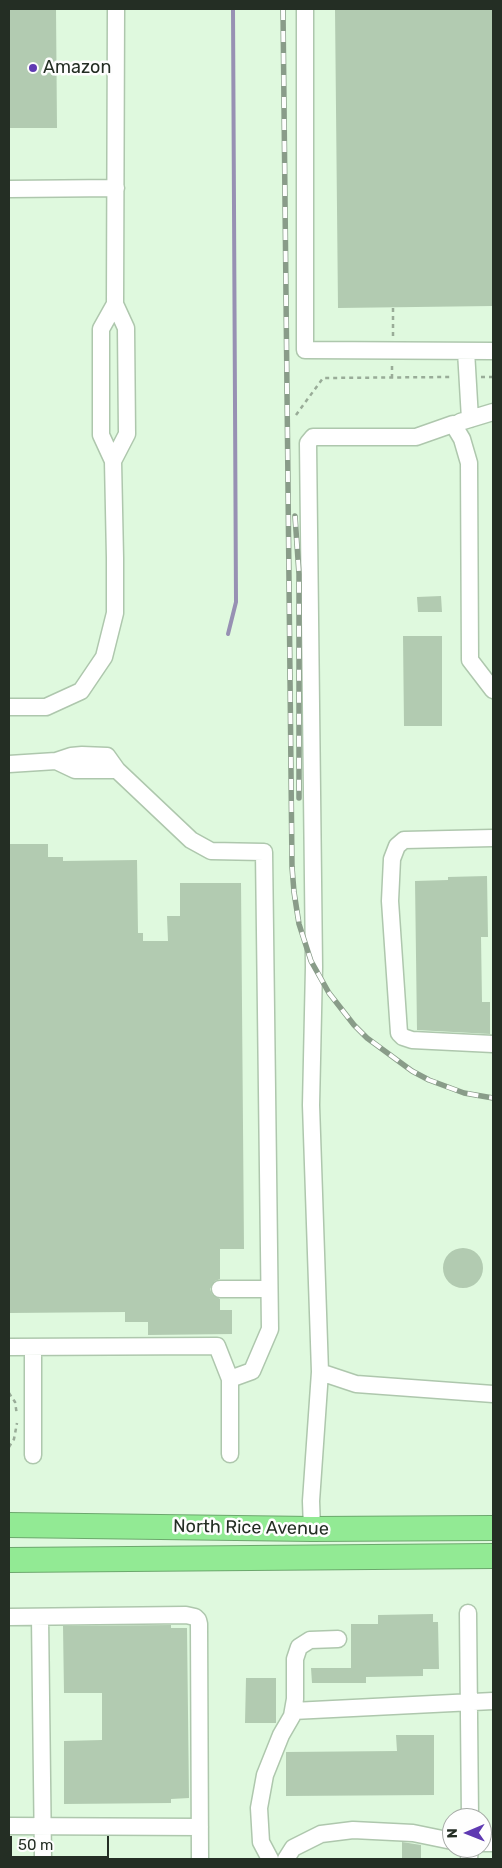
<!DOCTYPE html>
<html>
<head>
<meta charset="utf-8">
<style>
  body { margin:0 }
  #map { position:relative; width:502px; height:1868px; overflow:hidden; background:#dff9de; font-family:Rubik,sans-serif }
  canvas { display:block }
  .frame { position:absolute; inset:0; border:10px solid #242e24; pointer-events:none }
  .north { position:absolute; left:442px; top:1808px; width:50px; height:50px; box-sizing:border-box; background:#fefefe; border:1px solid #a7aba7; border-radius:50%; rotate:269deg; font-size:14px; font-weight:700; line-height:20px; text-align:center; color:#242e24 }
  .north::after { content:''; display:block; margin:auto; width:18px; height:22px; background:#5f3ab2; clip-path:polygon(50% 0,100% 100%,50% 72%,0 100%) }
  .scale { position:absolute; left:10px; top:1836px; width:99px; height:22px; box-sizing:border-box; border:2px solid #242e24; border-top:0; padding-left:6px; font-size:15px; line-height:18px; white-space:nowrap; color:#242e24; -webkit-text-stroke:4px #fefefe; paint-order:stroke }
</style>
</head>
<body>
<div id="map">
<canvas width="502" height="1868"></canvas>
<div class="frame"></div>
<div class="north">N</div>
<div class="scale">50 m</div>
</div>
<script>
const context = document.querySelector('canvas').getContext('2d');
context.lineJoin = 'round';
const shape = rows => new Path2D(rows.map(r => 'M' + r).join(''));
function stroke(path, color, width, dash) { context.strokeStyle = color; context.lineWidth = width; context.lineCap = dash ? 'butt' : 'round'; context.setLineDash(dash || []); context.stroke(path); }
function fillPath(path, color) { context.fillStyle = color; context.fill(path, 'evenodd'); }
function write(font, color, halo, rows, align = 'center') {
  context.font = font + ' Rubik,sans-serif'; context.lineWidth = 5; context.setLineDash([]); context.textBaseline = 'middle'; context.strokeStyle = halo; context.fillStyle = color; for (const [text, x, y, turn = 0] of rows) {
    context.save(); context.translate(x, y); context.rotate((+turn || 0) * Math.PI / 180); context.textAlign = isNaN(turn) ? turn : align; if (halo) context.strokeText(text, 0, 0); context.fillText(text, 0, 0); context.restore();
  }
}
stroke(shape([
  [228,634,236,602,233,9]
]), '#9791b3', 4);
fillPath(shape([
  [9,9,56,9,57,128,9,128],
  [335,9,493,9,493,306,338,308],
  [441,596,442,612,418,612,417,597],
  [403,636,442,636,442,726,404,726],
  [9,844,48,844,48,857,63,857,63,861,137,860,138,933,143,933,143,941,168,941,167,916,180,916,180,883,241,883,244,1249,220,1249,220,1279,215,1281,210,1289,212,1294,220,1299,220,1310,232,1310,232,1334,148,1335,148,1322,125,1322,125,1312,9,1313],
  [487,876,488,937,481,937,482,1002,490,1002,490,1034,417,1030,415,881,448,880,448,877],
  '443 1268a20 20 0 1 1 40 0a20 20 0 1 1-40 0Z',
  [433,1614,433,1622,438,1622,439,1669,423,1669,423,1676,366,1677,366,1683,312,1683,311,1668,351,1668,351,1624,378,1624,378,1615],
  [171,1625,171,1628,187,1628,189,1798,171,1799,171,1803,64,1804,64,1741,102,1740,102,1693,64,1693,63,1626],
  [246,1678,276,1678,276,1723,245,1723],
  [396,1735,434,1735,434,1795,286,1796,286,1752,397,1751],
  [402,1842,421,1845,421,1859,402,1859]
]), '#b2cbb1');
const minor = shape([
  [305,9,305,350,493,351],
  [9,189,116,188],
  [466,351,470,419],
  [460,422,493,412],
  [113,461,127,434,126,328,115,304,116,9],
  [9,707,46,707,81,691,104,657,115,613,115,558,113,461,101,435,101,329,115,304],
  [56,761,75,770,117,770],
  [9,764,56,761,71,756,82,755,107,756,117,770,191,840,211,851,264,852,270,1329,252,1371,230,1379,217,1346,9,1347],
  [493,838,404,840,397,846,392,859,390,901,399,1033,403,1037,412,1040,493,1044],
  [220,1289,269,1289],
  [33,1347,33,1455],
  [320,1372,356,1384,493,1394],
  [230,1379,230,1454],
  [312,1529,311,1501,320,1372,311,1105,314,967,308,443,313,437,416,437,453,424,462,439,469,463,470,660,493,690],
  [468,1613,470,1818],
  [9,1617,186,1615,195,1617,198,1620,199,1624,200,1859],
  [40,1617,43,1859],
  [293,1711,493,1701],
  [9,1826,200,1827],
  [482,1843,493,1843],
  [270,1859,261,1842,259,1808,265,1775,281,1735,292,1716,295,1699,295,1659,299,1647,310,1640,338,1639],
  [286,1859,293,1848,321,1834,353,1830,413,1833,452,1841],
  [469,1859,470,1848]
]);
const highway = shape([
  [9,1525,312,1529,493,1528],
  [9,1560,493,1556]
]);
stroke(minor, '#aec7ad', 19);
stroke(highway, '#6ca86d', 26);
stroke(shape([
  [393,336,393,307],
  [481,377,493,377],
  [392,378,392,364],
  [296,415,323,378,453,377],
  [9,1393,15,1402,17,1415],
  [9,1447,14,1439,17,1423]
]), '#99ac98', 2.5, [4, 4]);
stroke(minor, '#fff', 16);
stroke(highway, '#92ea94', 24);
const rail = shape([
  [283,9,292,867,294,892,299,924,311,961,329,993,354,1025,367,1038,412,1071,429,1080,464,1093,493,1098],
  [295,516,299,574,299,798]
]);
stroke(rail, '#899c89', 5.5);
stroke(rail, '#fefefe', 4, [11]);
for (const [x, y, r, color] of [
  [33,68,5,"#5f3ab2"]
]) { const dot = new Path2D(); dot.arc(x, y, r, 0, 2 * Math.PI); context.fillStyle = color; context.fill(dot); stroke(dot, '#fefefe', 2); }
write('18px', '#242e24', '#fefefe', [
  ["Amazon",43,68]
], 'left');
write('18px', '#242e24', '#fefefe', [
  ["North Rice Avenue",251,1528,1]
]);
</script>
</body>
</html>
